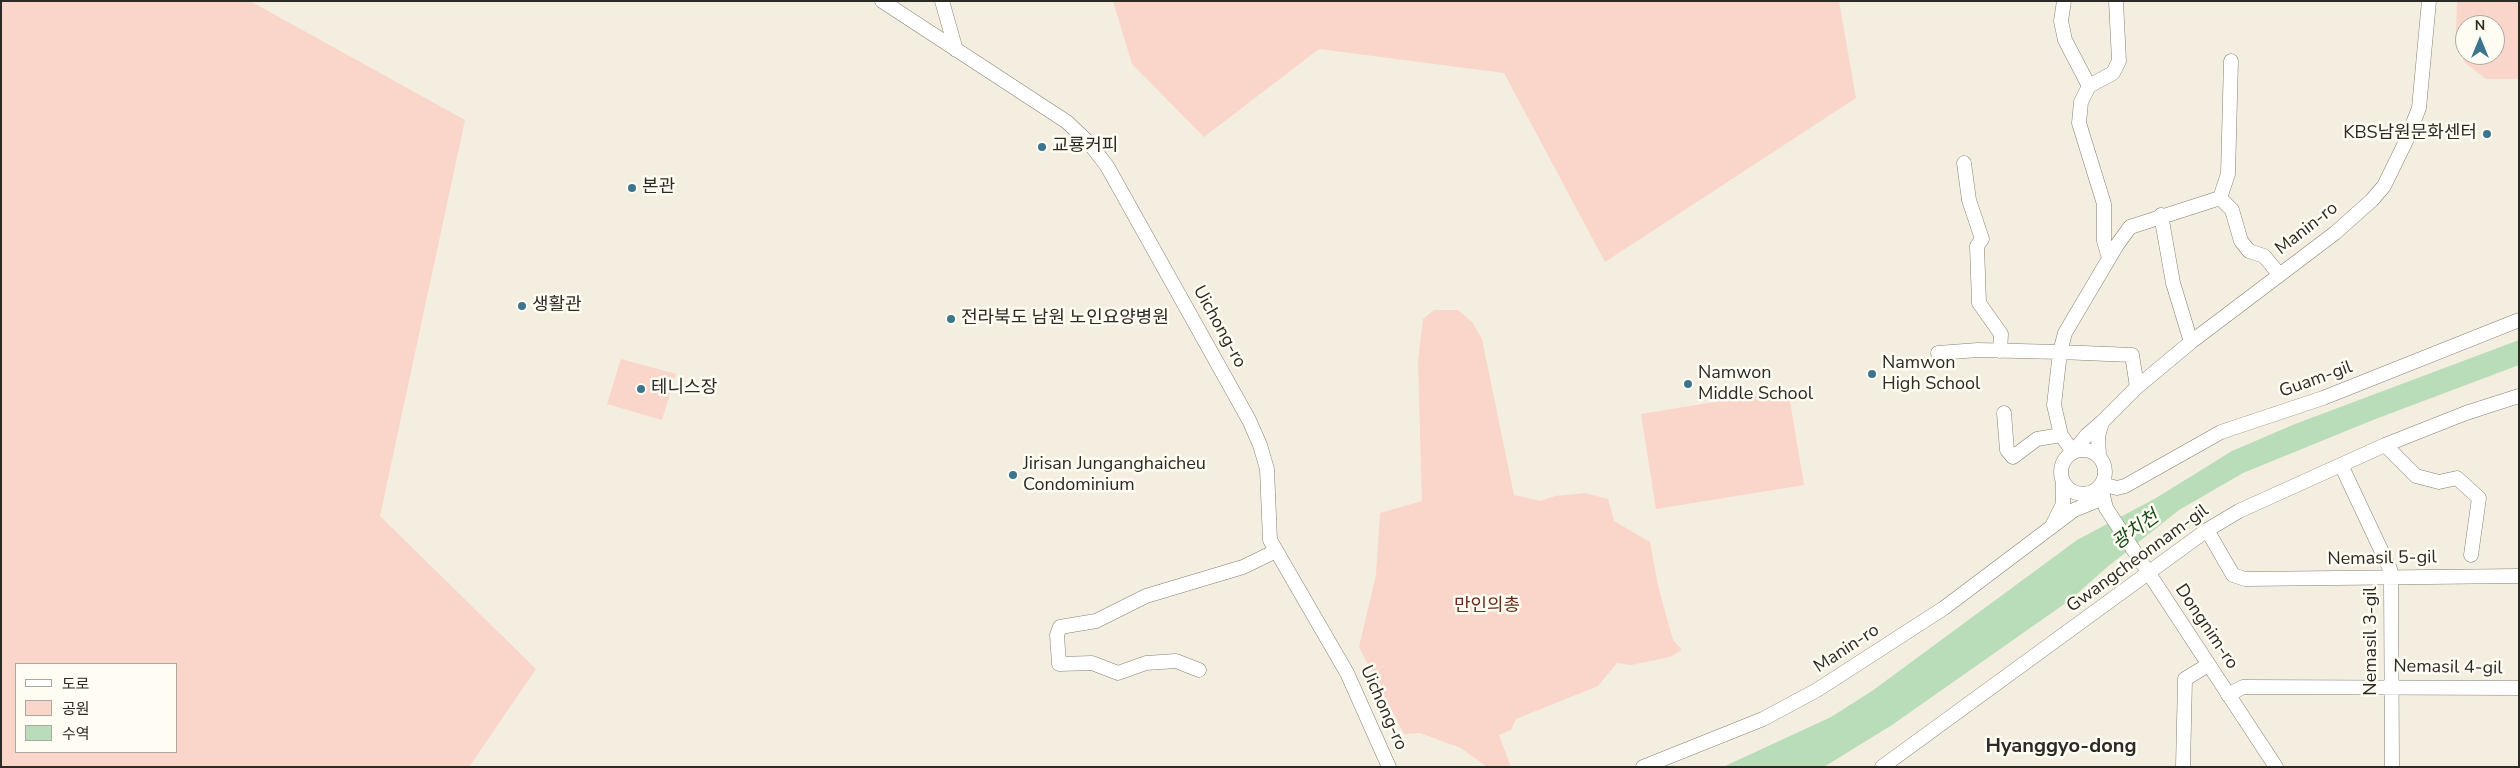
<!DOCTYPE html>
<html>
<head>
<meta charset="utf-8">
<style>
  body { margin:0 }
  #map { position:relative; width:2520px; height:768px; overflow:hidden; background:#f4eee0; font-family:"Nunito Sans","Noto Sans KR",sans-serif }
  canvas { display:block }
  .frame { position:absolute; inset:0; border:2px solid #2c2a25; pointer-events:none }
  .legend { position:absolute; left:15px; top:663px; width:162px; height:90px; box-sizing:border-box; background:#fffcf3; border:1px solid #aba8a1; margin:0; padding:6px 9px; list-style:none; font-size:15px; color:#2c2a25 }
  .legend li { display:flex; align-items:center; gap:10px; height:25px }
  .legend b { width:25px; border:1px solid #aba8a1 }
  .north { position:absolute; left:2455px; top:15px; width:50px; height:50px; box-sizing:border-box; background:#fffcf3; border:1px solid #aba8a1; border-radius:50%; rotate:0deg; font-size:14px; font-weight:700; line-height:20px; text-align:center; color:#2c2a25 }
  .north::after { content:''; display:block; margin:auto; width:18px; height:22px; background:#3b768e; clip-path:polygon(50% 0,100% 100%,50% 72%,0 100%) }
</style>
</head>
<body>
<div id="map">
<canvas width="2520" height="768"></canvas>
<div class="frame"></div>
<ul class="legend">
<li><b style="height:6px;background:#fff"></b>도로</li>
<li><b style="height:14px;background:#fad5ca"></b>공원</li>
<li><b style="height:14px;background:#b8ddb8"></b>수역</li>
</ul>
<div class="north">N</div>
</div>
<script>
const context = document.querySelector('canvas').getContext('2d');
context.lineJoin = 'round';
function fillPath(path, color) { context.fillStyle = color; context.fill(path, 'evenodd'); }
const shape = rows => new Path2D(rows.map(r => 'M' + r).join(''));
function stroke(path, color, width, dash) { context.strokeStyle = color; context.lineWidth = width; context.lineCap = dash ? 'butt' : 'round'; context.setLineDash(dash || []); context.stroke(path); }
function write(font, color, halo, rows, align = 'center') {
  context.font = font + ' "Nunito Sans","Noto Sans KR",sans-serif'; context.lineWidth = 5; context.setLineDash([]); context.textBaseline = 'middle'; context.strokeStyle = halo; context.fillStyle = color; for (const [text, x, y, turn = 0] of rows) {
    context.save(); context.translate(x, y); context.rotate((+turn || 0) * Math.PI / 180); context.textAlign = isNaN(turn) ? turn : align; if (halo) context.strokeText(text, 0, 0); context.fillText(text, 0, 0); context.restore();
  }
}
fillPath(shape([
  [1,1,250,1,465,120,380,516,536,669,469,767,1,767],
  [176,664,176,752,16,752,16,664],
  [1113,1,1839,1,1856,98,1605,262,1504,73,1319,49,1204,137,1132,64],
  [2457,1,2519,1,2519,79,2486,79,2464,62,2456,32],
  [2465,25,2495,25,2495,55,2465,55],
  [1434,310,1458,310,1472,322,1482,339,1514,495,1540,501,1555,496,1585,493,1608,499,1614,521,1650,542,1658,586,1673,640,1682,650,1670,657,1631,665,1617,663,1598,686,1516,719,1511,730,1499,735,1511,767,1487,767,1461,748,1420,733,1404,734,1359,647,1376,575,1380,513,1422,501,1418,362,1423,319],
  [621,359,676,374,662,420,607,404],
  [1788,390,1804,485,1656,509,1641,414]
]), '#fad5ca');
fillPath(shape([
  [2519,340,2519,365,2373,420,2243,473,2179,510,2106,568,2070,600,1892,725,1827,765,1822,767,1723,767,1831,717,1872,691,2077,540,2156,498,2232,451,2295,424]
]), '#b8ddb8');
const minor = shape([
  [882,1,1067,122,1090,144,1107,166,1249,420,1260,445,1267,469,1270,540,1347,673,1389,767],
  [942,1,956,50],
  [2064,1,2061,21,2065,40,2089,86],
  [2231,61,2228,174,2220,198,2232,210,2241,241,2249,251,2264,256,2279,274],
  [1964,163,1969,200,1982,239,1977,246,1979,303,2001,334,2000,351],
  [2161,215,2173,283,2191,342],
  [2109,258,2104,241,2104,204,2079,123,2081,102,2089,86,2113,73,2119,61,2116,1],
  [1938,353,1978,350,2060,352,2054,405,2061,435,2073,452,2087,435,2102,422,2098,436,2099,456],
  [2137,387,2132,355,2060,352,2065,333,2117,245,2130,227,2220,198],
  [2004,413,2007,450,2013,457,2037,439,2061,435],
  [2102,422,2137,387,2191,342,2335,233,2372,200,2384,186,2406,141,2419,108,2429,1],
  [2385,445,2416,476,2439,482,2457,478,2479,498,2471,555],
  '2061 472a22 22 0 1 1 44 0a22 22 0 1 1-44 0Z',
  [2342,467,2390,569,2391,579,2392,767],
  [2102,484,2117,488,2125,486,2221,432,2323,398,2519,320],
  [2101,487,2106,508,2276,767],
  [2053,524,2063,504,2063,483],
  [2207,530,2233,575,2245,579,2519,576],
  [1199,670,1176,661,1146,663,1118,673,1092,663,1059,664,1057,635,1060,627,1096,621,1146,596,1243,567,1276,551],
  [2228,695,2243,687,2519,688],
  [1643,767,1763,719,1817,690,1944,608,2074,510,2096,501],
  [1882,767,2207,530,2239,511,2385,445,2466,413,2519,396],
  [2183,767,2185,679,2208,665]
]);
stroke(minor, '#858073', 15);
stroke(minor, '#fff', 14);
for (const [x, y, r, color] of [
  [2487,134,5,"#3b768e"],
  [1042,147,5,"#3b768e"],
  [632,188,5,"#3b768e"],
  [522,306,5,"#3b768e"],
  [951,319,5,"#3b768e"],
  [1872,374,5,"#3b768e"],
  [1688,384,5,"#3b768e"],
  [641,389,5,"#3b768e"],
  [1013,475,5,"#3b768e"]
]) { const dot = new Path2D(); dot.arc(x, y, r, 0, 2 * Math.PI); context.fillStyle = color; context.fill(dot); stroke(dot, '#fffcf3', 2); }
write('18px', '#2c2a25', '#fffcf3', [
  ["KBS남원문화센터",2477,134,"right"],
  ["교룡커피",1052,147],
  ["본관",642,188],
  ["생활관",532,306],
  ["전라북도 남원 노인요양병원",961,319],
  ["Namwon",1882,364],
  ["High School",1882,385],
  ["Namwon",1698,374],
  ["Middle School",1698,395],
  ["테니스장",651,389],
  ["Jirisan Junganghaicheu",1023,465],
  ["Condominium",1023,486]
], 'left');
write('18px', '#2c2a25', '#fffcf3', [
  ["Manin-ro",2307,229,-38],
  ["Uichong-ro",1219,327,61],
  ["Guam-gil",2316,380,-20],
  ["Gwangcheonnam-gil",2138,559,-36],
  ["Nemasil 5-gil",2382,559,-1],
  ["Dongnim-ro",2206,627,56],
  ["Nemasil 3-gil",2372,641,-90],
  ["Manin-ro",1847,649,-33],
  ["Nemasil 4-gil",2448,668,1],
  ["Uichong-ro",1383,708,66]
]);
write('18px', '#6a2b1a', '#fffcf3', [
  ["만인의총",1487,607]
]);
write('italic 19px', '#154a1b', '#fffcf3', [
  ["광치천",2136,531,-36]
]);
write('bold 20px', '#2c2a25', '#fffcf3', [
  ["Hyanggyo-dong",2061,747]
]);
</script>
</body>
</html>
